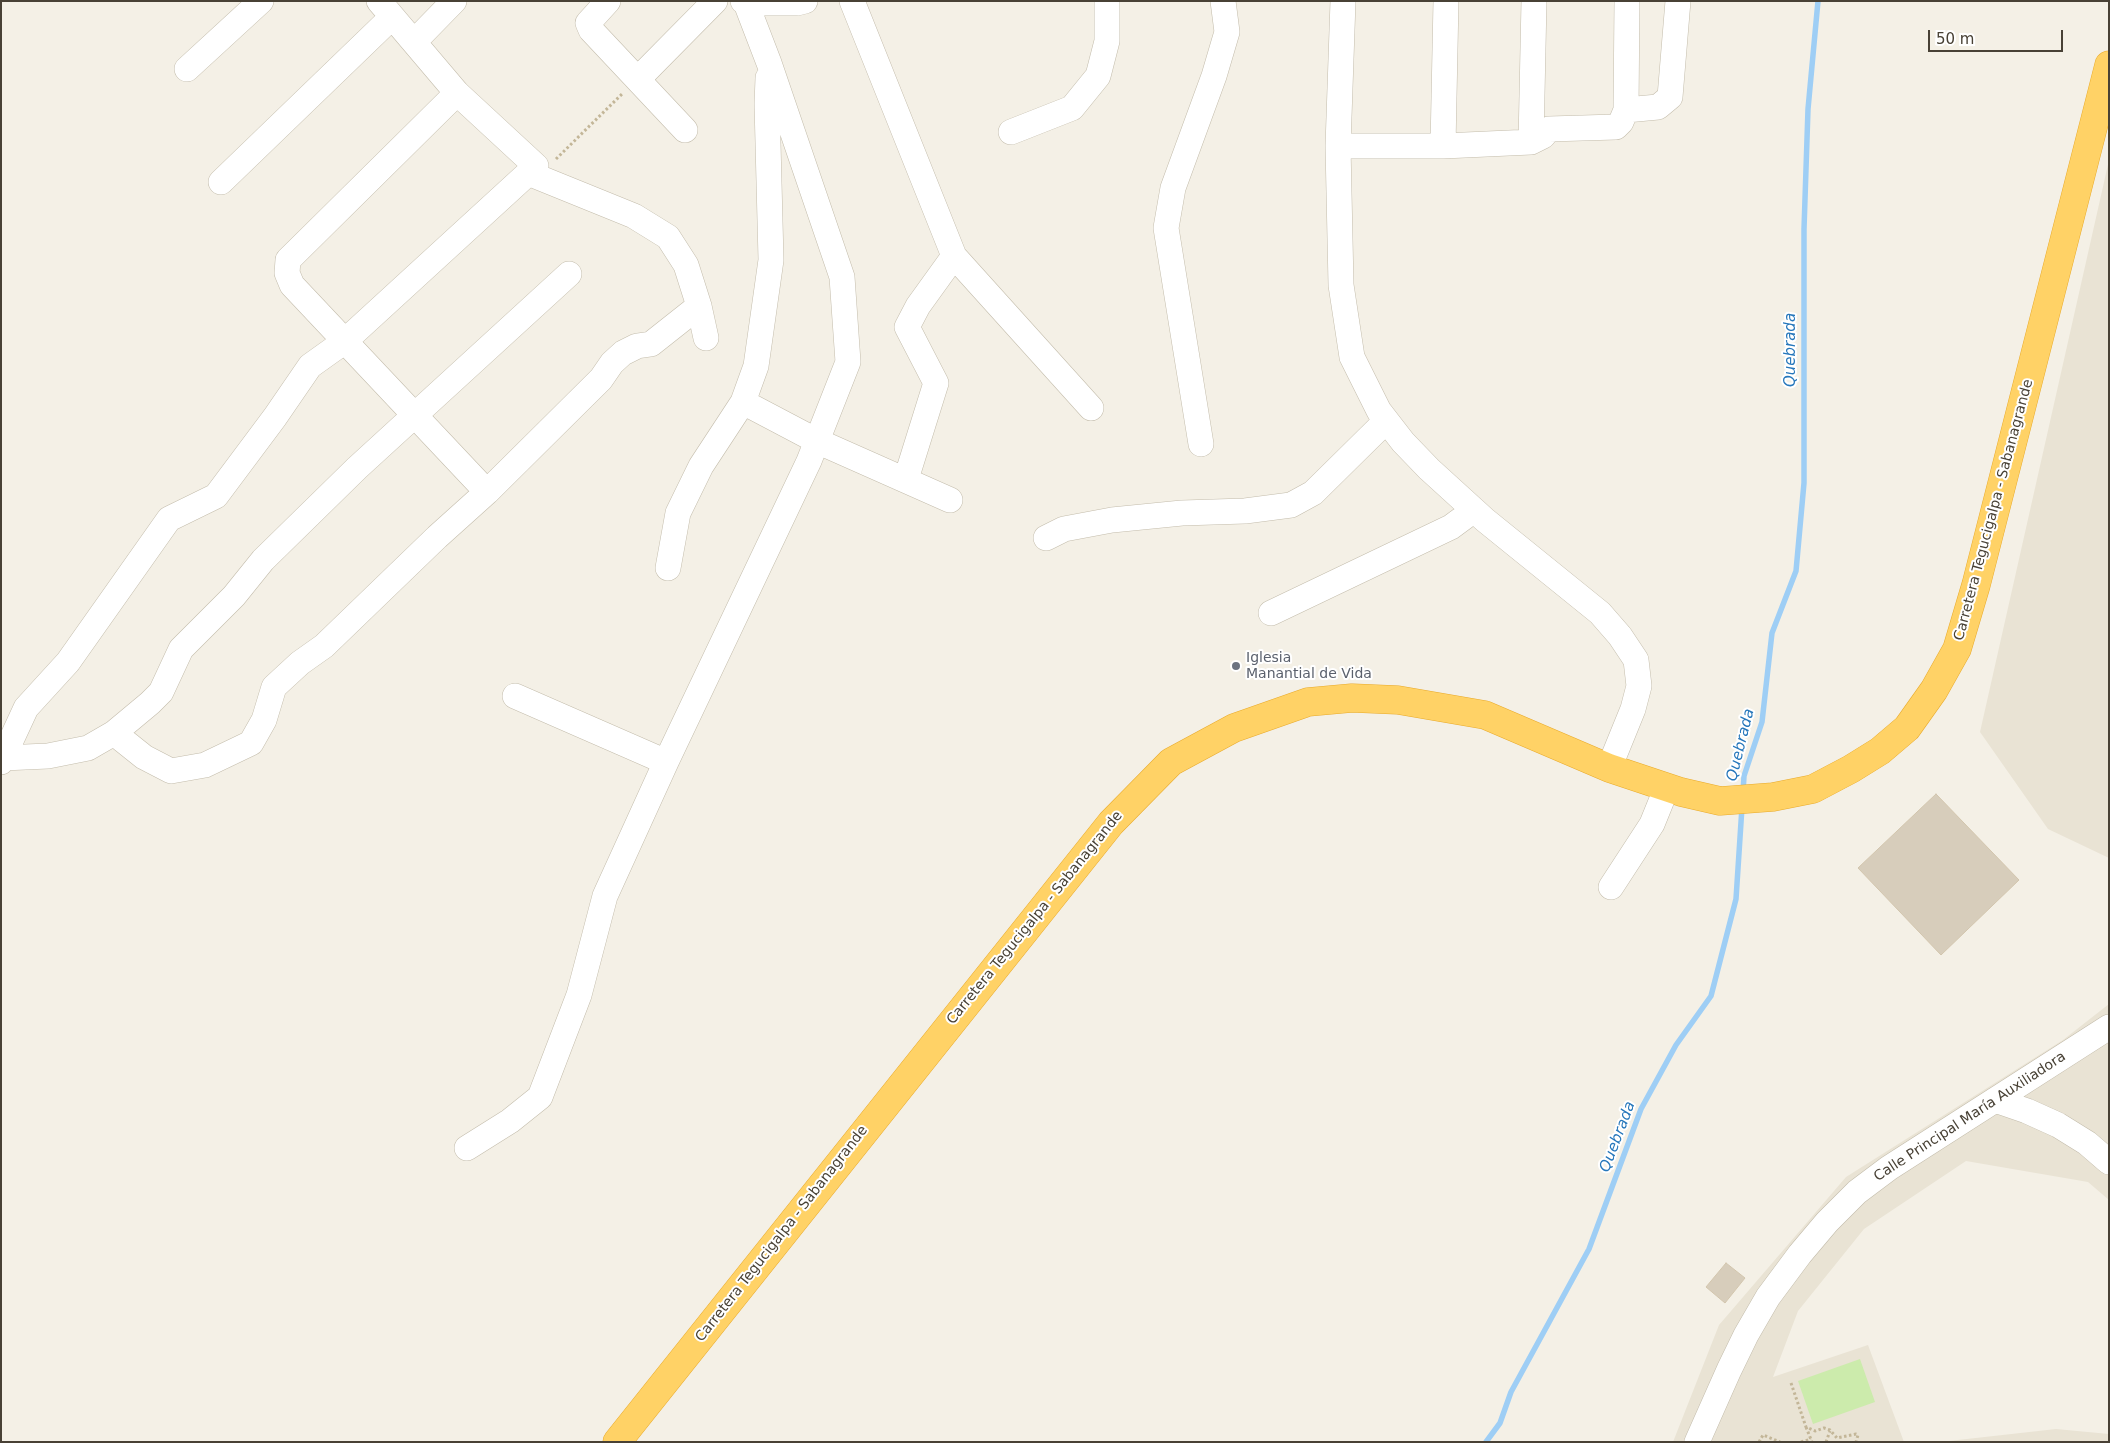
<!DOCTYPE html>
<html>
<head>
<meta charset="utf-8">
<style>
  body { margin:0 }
  #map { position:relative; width:2110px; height:1443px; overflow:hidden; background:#f4f0e6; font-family:"DejaVu Sans",sans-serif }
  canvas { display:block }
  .frame { position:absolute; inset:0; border:2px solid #484135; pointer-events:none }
  .scale { position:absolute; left:1928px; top:30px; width:135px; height:22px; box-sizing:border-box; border:2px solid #484135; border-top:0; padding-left:6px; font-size:15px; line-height:18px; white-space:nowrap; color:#484135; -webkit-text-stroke:4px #fff; paint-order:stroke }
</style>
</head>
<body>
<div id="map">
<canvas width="2110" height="1443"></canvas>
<div class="frame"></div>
<div class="scale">50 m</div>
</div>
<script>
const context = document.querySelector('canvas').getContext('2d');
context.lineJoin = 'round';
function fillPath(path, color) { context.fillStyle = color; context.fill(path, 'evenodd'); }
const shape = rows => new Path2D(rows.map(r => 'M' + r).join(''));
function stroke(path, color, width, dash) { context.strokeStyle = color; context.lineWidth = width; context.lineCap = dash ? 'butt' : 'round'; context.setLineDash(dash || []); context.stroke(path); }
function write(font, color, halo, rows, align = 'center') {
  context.font = font + ' "DejaVu Sans",sans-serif'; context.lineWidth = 4; context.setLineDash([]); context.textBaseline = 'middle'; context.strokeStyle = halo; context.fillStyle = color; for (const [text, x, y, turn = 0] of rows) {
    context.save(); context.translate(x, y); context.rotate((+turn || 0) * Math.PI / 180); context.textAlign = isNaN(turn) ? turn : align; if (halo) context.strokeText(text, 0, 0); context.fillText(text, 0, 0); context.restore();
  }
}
fillPath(shape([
  [2109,160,2109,858,2048,829,1980,732],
  [2109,1004,2109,1200,2088,1182,1966,1161,1864,1229,1798,1311,1773,1377,1868,1345,1904,1442,1673,1442,1719,1325,1846,1177,2063,1040],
  [2056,1429,2109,1434,2109,1442,1940,1442]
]), '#e9e3d4');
fillPath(shape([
  [1860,1359,1875,1402,1813,1424,1798,1381]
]), '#ccebac');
stroke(shape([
  [1743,793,1744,776,1762,722,1772,633,1796,571,1804,483,1804,229,1808,109,1818,1],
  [1486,1442,1500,1423,1511,1392,1589,1249,1641,1109,1676,1045,1711,996,1736,899,1742,807]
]), '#9ecef5', 5.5);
const building = shape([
  [1936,794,2019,880,1941,955,1858,868,1936,794],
  [1726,1263,1745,1278,1725,1303,1706,1287,1726,1263]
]);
fillPath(building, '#d7cdbb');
stroke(building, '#d2c5ad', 1);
const minor = shape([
  [608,1,588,23,591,30,685,130],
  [743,1,746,3,797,3,805,1],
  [852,1,954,256,1091,408],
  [1343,1,1338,146,1341,285,1352,357,1379,411,1403,442,1429,469,1485,520,1600,613,1620,636,1636,660,1639,686,1633,709,1609,768],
  [414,42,454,1],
  [187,69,261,1],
  [638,79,715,1],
  [457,93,288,260,287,273,292,285,487,492],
  [1626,110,1658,107,1670,97,1678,1],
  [1011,132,1072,108,1098,76,1107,41,1107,1],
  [1531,142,1534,1],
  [1338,146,1443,146,1531,142,1543,136,1549,129,1616,127,1621,122,1626,110,1627,1],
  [1443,146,1446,1],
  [528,173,634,216,668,237,686,265,699,306,706,338],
  [221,182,392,17],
  [743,402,817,441,950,500],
  [1201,444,1166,228,1173,188,1214,76,1227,32,1223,1],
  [906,479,936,383,907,327,918,306,954,256],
  [1046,538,1064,529,1112,520,1182,513,1245,511,1291,505,1313,493,1386,421],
  [668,568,678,513,701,466,743,402,756,366,771,260,767,104,768,78],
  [1271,613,1451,527,1474,510],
  [515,696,666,762],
  [114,733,144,757,171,771,205,765,251,743,264,720,274,687,300,663,324,646,437,537,487,492,601,379,612,363,623,353,637,346,651,344,699,306],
  [3,758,48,756,88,748,114,733,150,703,161,692,181,649,234,596,263,560,357,468,569,274],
  [1,762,26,708,68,662,169,519,216,496,275,417,310,366,345,341,536,166,457,93,379,1],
  [1611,887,1652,824,1667,787],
  [1995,1100,2027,1111,2058,1125,2087,1143,2109,1162],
  [467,1148,510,1121,540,1097,579,995,605,896,666,762,809,461,848,362,842,277,769,63,746,3],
  [1697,1442,1729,1370,1746,1335,1768,1297,1800,1254,1827,1222,1857,1192,1889,1168,2109,1027]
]);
const highway = shape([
  [617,1442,1111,823,1171,762,1234,728,1308,702,1352,698,1398,700,1485,715,1609,768,1681,792,1720,801,1773,797,1813,789,1851,769,1880,751,1907,728,1934,690,1957,649,1976,585,2109,65]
]);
stroke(minor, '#c3bcab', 26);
stroke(highway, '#e8aa2c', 29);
stroke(shape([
  [556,159,623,93],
  [1791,1383,1806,1427,1815,1431,1824,1428,1830,1430,1837,1438,1856,1434,1858,1435,1856,1442],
  [1806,1427,1812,1442],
  [1759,1442,1763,1435,1780,1442],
  [1801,1442,1811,1439],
  [1826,1442,1830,1431]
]), '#c3b698', 3, [2.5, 2.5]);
stroke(minor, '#fff', 25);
stroke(highway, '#ffd266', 28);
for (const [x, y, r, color] of [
  [1236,666,5,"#6b7280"]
]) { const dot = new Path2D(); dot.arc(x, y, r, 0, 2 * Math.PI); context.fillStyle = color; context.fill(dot); stroke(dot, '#fff', 2); }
write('14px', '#484135', '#fff', [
  ["Carretera Tegucigalpa - Sabanagrande",1994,510,-75],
  ["Carretera Tegucigalpa - Sabanagrande",1035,918,-51],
  ["Calle Principal María Auxiliadora",1970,1117,-33],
  ["Carretera Tegucigalpa - Sabanagrande",782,1234,-52]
]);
write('14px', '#5b616d', '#fff', [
  ["Iglesia",1246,658],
  ["Manantial de Vida",1246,674]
], 'left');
write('italic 15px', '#2677bb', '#fff', [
  ["Quebrada",1791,350,-90],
  ["Quebrada",1741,745,-76],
  ["Quebrada",1618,1137,-69]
]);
</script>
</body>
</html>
